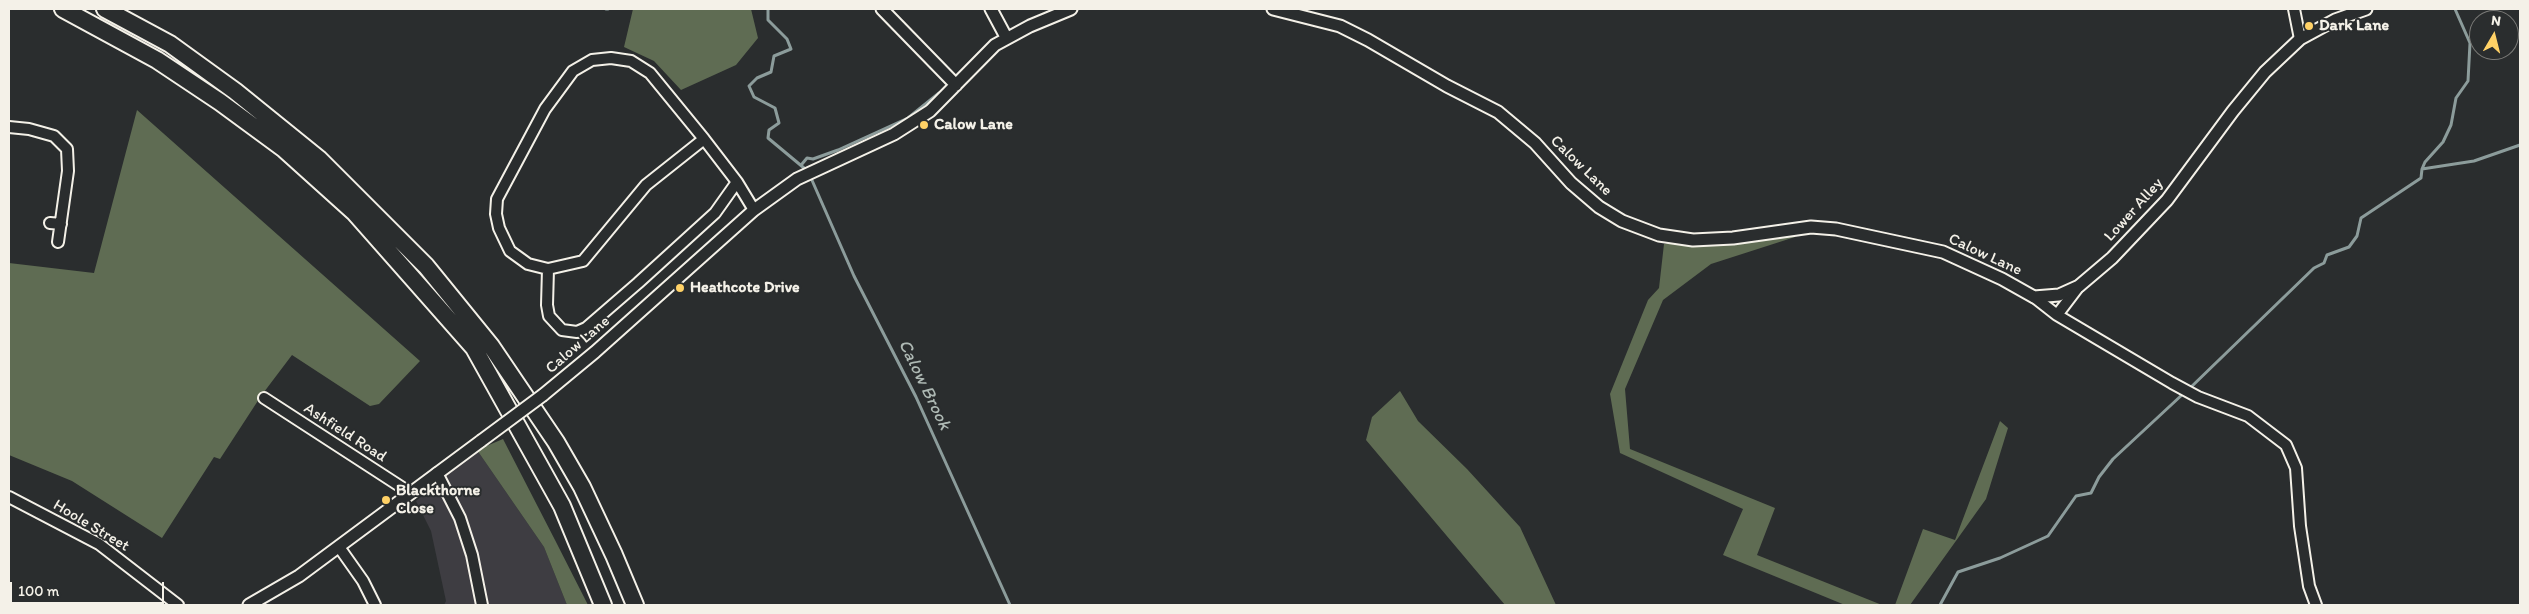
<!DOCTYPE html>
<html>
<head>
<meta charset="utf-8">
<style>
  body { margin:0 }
  #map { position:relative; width:2529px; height:614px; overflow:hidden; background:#2a2d2e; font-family:Itim,sans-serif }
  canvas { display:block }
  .frame { position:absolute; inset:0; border:10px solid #f4f1e8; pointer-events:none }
  .north { position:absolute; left:2469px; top:10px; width:50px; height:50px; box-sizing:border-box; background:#2a2d2e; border:1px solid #7b7b78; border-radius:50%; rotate:8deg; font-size:14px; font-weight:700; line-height:20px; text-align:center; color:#f4f1e8 }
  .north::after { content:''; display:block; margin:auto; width:18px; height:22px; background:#ffd166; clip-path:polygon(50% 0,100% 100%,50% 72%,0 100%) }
  .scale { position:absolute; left:10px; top:582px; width:154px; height:22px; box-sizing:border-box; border:2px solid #f4f1e8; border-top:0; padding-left:6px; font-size:15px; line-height:18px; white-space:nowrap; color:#f4f1e8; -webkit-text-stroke:4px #2a2d2e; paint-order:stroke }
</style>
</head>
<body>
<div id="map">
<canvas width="2529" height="614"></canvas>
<div class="frame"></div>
<div class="north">N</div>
<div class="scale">100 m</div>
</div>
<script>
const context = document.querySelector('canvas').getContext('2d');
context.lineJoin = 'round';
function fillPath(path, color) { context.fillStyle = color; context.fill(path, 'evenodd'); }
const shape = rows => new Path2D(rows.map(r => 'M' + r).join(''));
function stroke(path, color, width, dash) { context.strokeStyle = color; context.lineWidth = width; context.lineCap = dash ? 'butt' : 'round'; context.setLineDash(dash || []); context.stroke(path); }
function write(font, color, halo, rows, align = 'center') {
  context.font = font + ' Itim,sans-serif'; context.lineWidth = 4; context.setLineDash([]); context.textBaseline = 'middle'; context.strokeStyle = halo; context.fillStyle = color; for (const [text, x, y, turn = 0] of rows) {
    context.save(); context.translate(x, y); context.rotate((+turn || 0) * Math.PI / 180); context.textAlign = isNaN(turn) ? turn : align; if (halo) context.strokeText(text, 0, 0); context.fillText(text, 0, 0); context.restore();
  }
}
fillPath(shape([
  [477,450,544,547,567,605,444,605,446,601,431,531,416,501]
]), '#3e3d42');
fillPath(shape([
  [633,9,751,9,758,38,736,65,681,90,654,61,624,47],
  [137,110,420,361,379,404,370,406,292,355,261,396,220,459,214,457,162,538,72,481,9,455,9,263,94,273],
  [1780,235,1795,237,1711,264,1663,300,1625,389,1630,449,1775,508,1757,555,1882,605,1845,605,1723,555,1743,509,1620,453,1610,394,1648,300,1659,288,1664,244],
  [1400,391,1418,421,1467,469,1520,527,1556,605,1505,605,1366,440,1372,417],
  [2000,421,2008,428,1986,499,1910,605,1895,605,1923,529,1955,540],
  [503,439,555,540,588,605,567,605,544,547,477,450]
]), '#5f6c53');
stroke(shape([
  [606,9,608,9],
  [768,9,768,20,787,39,791,49,774,56,771,72,757,78,749,86,754,97,775,108,779,123,769,130,768,138,804,168],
  [802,164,807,158,813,159,838,150,908,118,939,93],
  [2422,169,2425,162,2443,142,2451,125,2456,98,2468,81,2470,43,2455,9],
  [811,178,854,276,916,397,1010,605],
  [2189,389,2314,268,2324,263,2327,255,2349,247,2357,236,2361,218,2421,178,2422,169,2474,161,2520,145],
  [1940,605,1958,572,2000,558,2048,536,2076,496,2091,493,2099,477,2113,459,2184,393]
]), '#8c9c9b', 3);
const minor = shape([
  [2294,9,2300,39],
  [9,127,29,129,54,136,67,149,68,171,58,242],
  [704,139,646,185,583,261,548,269,528,264,510,251,499,228,496,214,497,199,545,109,573,71,592,60,611,58,631,61,650,73,704,139,737,182,754,210],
  [50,223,61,224],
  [548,269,547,305,549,316,562,330,577,332,586,328,638,283,715,213,737,182],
  [2034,297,2057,315,2172,383,2198,397,2248,416,2286,445,2296,468,2300,526,2309,586,2316,605],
  [2057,315,2079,286],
  [264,398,409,492],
  [437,473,460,518,472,555,482,605],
  [9,497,99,544,178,605],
  [339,547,363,581,375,605]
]);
const tertiary = shape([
  [882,9,956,85],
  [991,9,1006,37],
  [1273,9,1340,26,1368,40,1447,86,1498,112,1535,143,1571,183,1599,207,1622,221,1659,235,1693,240,1733,238,1811,227,1836,229,1943,252,2002,279,2034,297,2059,295,2079,286,2112,258,2167,200,2233,111,2265,72,2300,39,2335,20,2366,9],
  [543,395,595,352,754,210,797,179,894,134,930,111,995,45,1030,26,1071,9],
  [249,605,299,576,481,441]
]);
const trunk = shape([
  [63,9,157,60,220,102,284,149,354,212,474,348,562,506,603,605],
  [105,9,170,44,235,91,319,159,426,266,491,346,556,442,582,487,614,555,635,605]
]);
stroke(minor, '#f4f1e8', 14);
stroke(tertiary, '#f4f1e8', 15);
stroke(trunk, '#f4f1e8', 20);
stroke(minor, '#2a2d2e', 10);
stroke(tertiary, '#2a2d2e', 11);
stroke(trunk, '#2a2d2e', 16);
const tertiaryBridge = shape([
  [481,441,543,395]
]);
stroke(tertiaryBridge, '#f4f1e8', 15, []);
stroke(tertiaryBridge, '#2a2d2e', 11);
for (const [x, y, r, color] of [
  [2309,26,5,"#ffd166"],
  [924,125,5,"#ffd166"],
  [680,288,5,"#ffd166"],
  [386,500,5,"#ffd166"]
]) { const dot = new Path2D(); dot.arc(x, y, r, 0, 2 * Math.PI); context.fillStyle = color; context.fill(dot); stroke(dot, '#2a2d2e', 2); }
write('bold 16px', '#f4f1e8', '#2a2d2e', [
  ["Dark Lane",2319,26],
  ["Calow Lane",934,125],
  ["Heathcote Drive",690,288],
  ["Blackthorne",396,491],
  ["Close",396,509]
], 'left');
write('16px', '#f4f1e8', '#2a2d2e', [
  ["Calow Lane",1581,166,44],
  ["Lower Alley",2134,210,-48],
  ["Calow Lane",1985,255,25],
  ["Calow Lane",578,345,-41],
  ["Ashfield Road",345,433,33],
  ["Hoole Street",91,526,31]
]);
write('italic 18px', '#aeb9b4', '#2a2d2e', [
  ["Calow Brook",924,385,64]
]);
</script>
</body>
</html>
